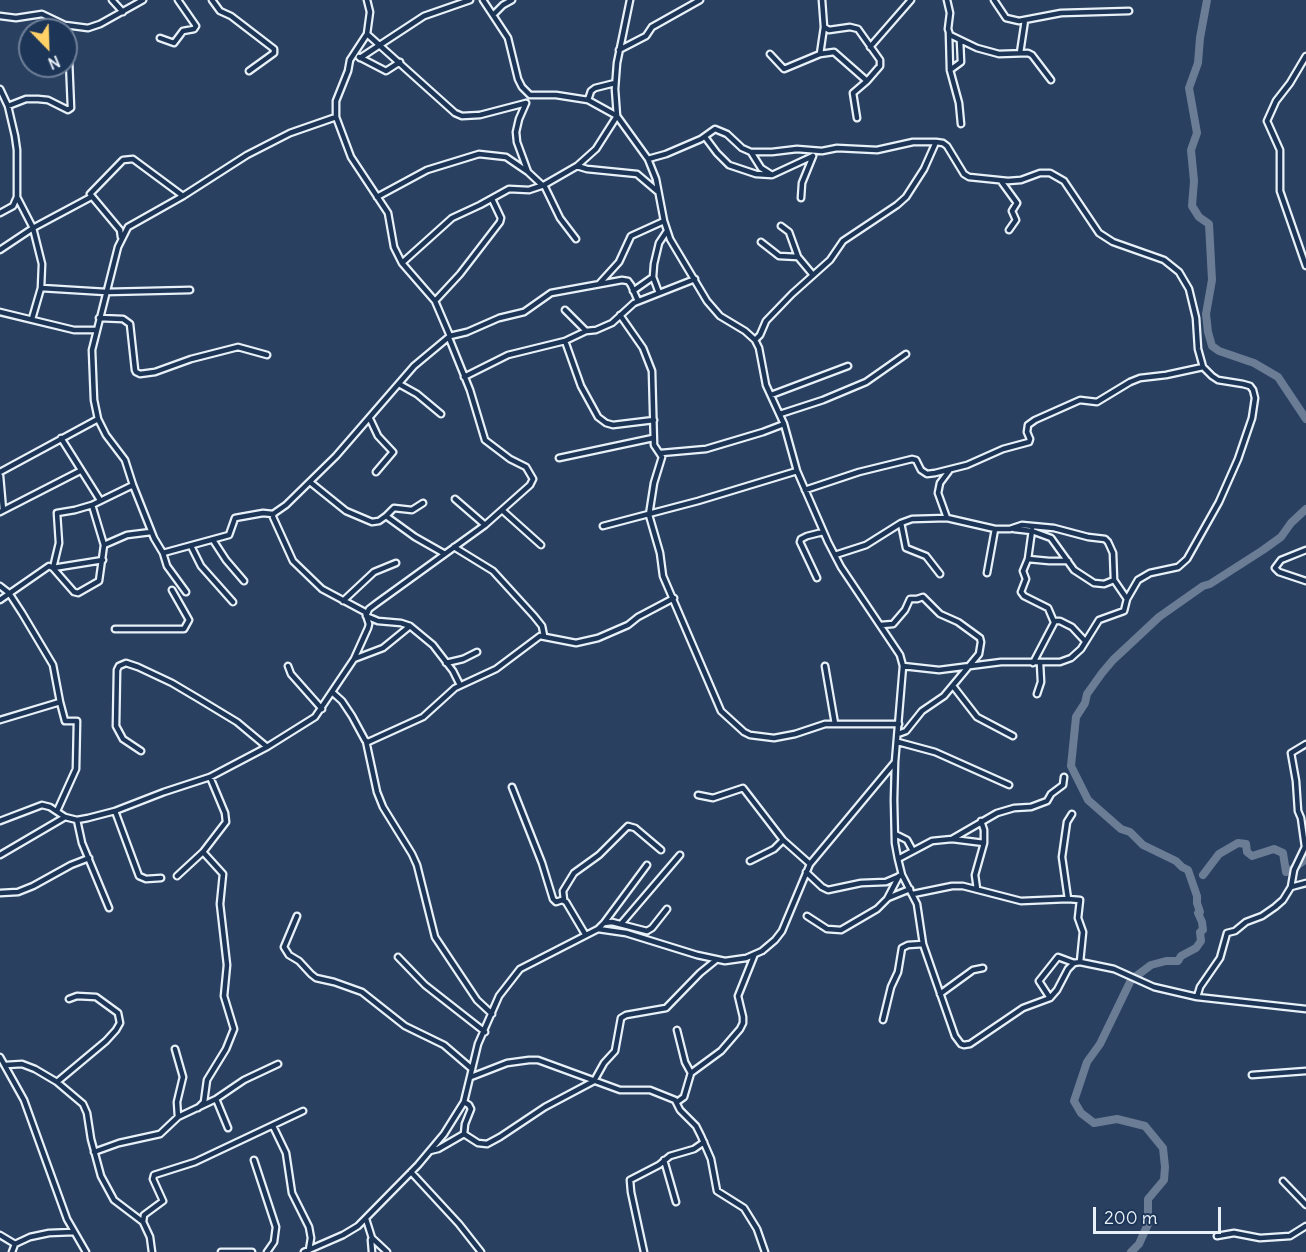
<!DOCTYPE html>
<html>
<head>
<meta charset="utf-8">
<style>
  body { margin:0 }
  #map { position:relative; width:1306px; height:1252px; overflow:hidden; background:#294061; font-family:Delius,sans-serif }
  canvas { display:block }
  .north { position:absolute; left:18px; top:18px; width:60px; height:60px; box-sizing:border-box; background:#1d3557; border:2px solid #6e8097; border-radius:50%; rotate:157deg; font-size:16px; font-weight:700; line-height:24px; text-align:center; color:#e8f1f8 }
  .north::after { content:''; display:block; margin:auto; width:21px; height:27px; background:#ffd166; clip-path:polygon(50% 0,100% 100%,50% 72%,0 100%) }
  .scale { position:absolute; left:1093px; top:1207px; width:128px; height:27px; box-sizing:border-box; border:3px solid #e8f1f8; border-top:0; padding-left:8px; font-size:18px; line-height:21px; white-space:nowrap; color:#e8f1f8; -webkit-text-stroke:4px #1d3557; paint-order:stroke }
</style>
</head>
<body>
<div id="map">
<canvas width="1306" height="1252"></canvas>
<div class="north">N</div>
<div class="scale">200 m</div>
</div>
<script>
const context = document.querySelector('canvas').getContext('2d');
context.lineJoin = 'round';
const shape = rows => new Path2D(rows.map(r => 'M' + r).join(''));
function stroke(path, color, width, dash) { context.strokeStyle = color; context.lineWidth = width; context.lineCap = dash ? 'butt' : 'round'; context.setLineDash(dash || []); context.stroke(path); }
stroke(shape([
  [1207,0,1200,38,1198,63,1189,88,1197,133,1191,150,1194,181,1192,206,1199,217,1209,224,1212,280,1206,314,1208,332,1212,346,1219,351,1254,363,1278,377,1306,419],
  [1203,875,1219,854,1238,843,1246,844,1247,852,1252,856,1274,849,1283,853,1286,872,1291,870,1306,859],
  [1131,1252,1139,1244,1148,1224,1148,1199,1164,1180,1165,1167,1163,1148,1145,1126,1117,1119,1094,1123,1081,1113,1074,1101,1087,1062,1100,1044,1131,980,1151,965,1166,961,1178,961,1181,956,1196,948,1201,941,1200,932,1203,930,1202,922,1198,913,1200,912,1197,903,1197,896,1188,870,1182,867,1176,861,1143,845,1130,832,1121,829,1088,800,1071,766,1076,717,1085,703,1087,694,1102,673,1113,660,1159,617,1203,586,1210,584,1263,550,1281,537,1291,523,1306,509]
]), '#6b7c95', 8);
const minor = shape([
  [112,0,123,12],
  [212,0,220,11,231,16,274,49,274,53,249,71],
  [947,0,950,13,948,29,950,35,977,48,999,54,1028,53,1032,55,1051,80],
  [994,0,1006,18,1019,21,1061,13,1129,11],
  [493,15,503,5,512,0],
  [0,16,16,18,42,14,65,25,88,28,100,24,143,0],
  [824,27,829,30,850,27,858,29,880,60,880,66,867,81,853,93,857,118],
  [949,33,950,70,959,103,961,124],
  [367,34,455,113,462,116,480,115,526,103],
  [160,38,174,43,183,31,194,29,196,26,178,0],
  [870,47,911,0],
  [619,50,646,36,652,27,700,0],
  [1020,53,1025,20],
  [770,54,784,69,820,54,824,27,822,0],
  [820,54,834,52,867,81],
  [1306,56,1290,83,1276,101,1267,121,1280,150,1280,191,1306,266],
  [359,57,386,71,400,62],
  [360,58,424,16,470,0],
  [950,70,961,62,960,40],
  [0,89,8,106,15,136,17,150,17,197,33,228,42,264,41,288,32,319],
  [588,100,591,91,595,88,615,83],
  [526,103,519,119,516,132,517,142,528,172,542,185],
  [8,106,26,99,38,99,48,100,68,110,71,108,69,60],
  [705,137,717,153,729,165,756,174,772,175],
  [751,152,761,168,772,175,813,156],
  [648,159,666,154,701,139,715,129,727,134,742,148,751,152,772,152,797,149,822,151,837,148,877,150,913,142,936,142,943,143,947,146,964,174,969,177,1008,181,1021,180,1040,173,1050,173,1064,181,1099,233,1113,242,1164,260,1179,272,1189,289,1196,318,1198,349,1203,367,1212,376,1218,380,1243,384,1250,386,1253,390,1255,398,1252,418,1238,459,1219,502,1187,559,1178,567,1150,573,1138,580,1127,599,1124,611,1099,620,1081,649,1071,658,1060,662,1001,662,939,670,903,666],
  [577,166,587,169,637,174,657,191],
  [1001,181,1017,203,1012,211,1016,220,1009,230],
  [544,185,560,218,576,239],
  [377,197,427,170,479,154,506,157,528,172],
  [801,198,802,183,813,156],
  [0,213,13,206,17,197],
  [781,226,789,232,798,257],
  [121,237,120,230,90,194,123,160,133,159,183,196],
  [761,242,779,256,798,257,813,275],
  [0,250,33,228,91,197],
  [402,263,452,218,480,205,509,189,529,190,544,185,577,166,596,149,617,116,588,100,556,95,530,95,522,87,518,79,508,38,483,0],
  [599,284,619,262,631,236,664,221],
  [41,288,106,292,190,290],
  [633,291,653,277],
  [659,293,653,277,654,264,659,243,667,231],
  [435,301,460,274,500,222,501,218,492,199],
  [565,310,586,331,596,330,612,323,634,303,695,279],
  [0,312,74,330,96,330],
  [620,315,643,348,652,371,654,445,662,457,654,483,649,515,660,553,663,576,721,711,744,732,750,735,774,738,795,734,825,724,899,724],
  [99,318,123,319,130,324,135,370,136,372,140,374,155,372,191,359,238,347,267,355],
  [450,336,467,332,499,318,524,312,551,293,622,280,628,281,631,285,638,301],
  [449,338,470,390,485,440,510,459,526,467,533,479,530,485,485,525,377,603,369,609,366,616,378,621,401,623,410,626,433,645,453,671,460,685],
  [755,340,760,335,766,321,792,294,830,260,843,241,897,205,906,197,924,169,936,142],
  [565,341,581,386,598,417,606,423,613,425,654,420],
  [464,377,508,355,565,341,586,331],
  [399,384,417,394,441,414],
  [771,395,848,366],
  [780,414,823,400,866,382,906,354],
  [370,419,378,436,393,452,376,472],
  [61,438,100,500],
  [661,453,706,449,763,432,784,424],
  [559,458,653,438],
  [0,472,98,419],
  [0,476,3,510],
  [310,482,346,511,372,522,379,521,386,516,415,537,445,554],
  [805,490,859,472,912,459,916,460,921,470,927,474,935,473,967,465,1003,449,1029,442,1030,439,1027,432,1028,425,1035,420,1080,400,1097,402,1130,382,1140,378,1166,375,1203,367],
  [455,499,485,525],
  [92,505,104,545],
  [502,510,541,545],
  [0,512,80,471],
  [386,516,394,508,412,510,423,503],
  [947,518,938,493,940,483,949,471],
  [901,523,906,548,926,556,940,574],
  [603,526,698,501,797,471],
  [1014,529,1032,531,1051,538,1074,570,1094,583,1104,584,1114,580],
  [1032,530,1028,559,1023,571,1026,579,1021,592,1024,596,1048,608,1054,622],
  [213,540,226,560,244,581],
  [191,546,201,566,233,602],
  [454,547,493,571,534,616,542,626,544,636],
  [1306,550,1281,560,1275,568,1279,572,1306,581],
  [163,553,229,535,235,518,263,513,273,514],
  [835,555,866,545,901,523,912,519,947,518,995,529,1010,529,1022,525,1054,528,1088,537,1105,539,1108,542,1113,553,1114,580,1127,599],
  [1028,559,1049,561,1068,561],
  [53,568,59,543,57,513,75,510,92,505,133,485],
  [53,568,103,560],
  [987,573,995,529],
  [817,578,800,542,801,539,807,536,823,532],
  [0,586,9,593,22,613,53,665,60,702],
  [186,592,167,566,163,553,154,538,133,485,125,460,106,435,98,419,94,400,92,350,118,247,128,227,183,196,247,155,290,133,336,117],
  [0,600,49,566,53,568,74,592,78,593,99,581,104,545,127,535,151,532],
  [343,601,374,572,396,563],
  [881,625,893,624,905,610,910,599,917,599,923,597,940,614,958,622,980,638,981,642,979,654,944,696,922,711,906,731,898,734],
  [115,629,184,629,189,620,172,590],
  [354,659,383,648,410,626],
  [446,663,463,659,477,652],
  [1033,663,1055,621,1060,621,1072,627,1085,641],
  [288,666,291,674,322,709],
  [825,666,835,724],
  [953,686,977,717,1013,736],
  [332,692,342,701,352,716,365,740,368,742,423,717,455,688,496,669,540,636,576,643,598,638,628,625,638,617,674,598],
  [1037,694,1041,682,1040,663],
  [0,720,60,702,65,721,77,721,76,769,57,811],
  [366,741,377,792,383,807,412,854,417,865,435,937,477,1000,492,1014],
  [898,742,935,752,1009,785],
  [141,751,123,739,116,726,117,670,119,666,126,663,138,667,172,683,199,699,237,722,267,747],
  [895,762,894,800,895,843,898,859,902,875,917,904,923,944,955,1036,961,1044,964,1045,970,1044,1023,1008,1050,998,1057,990,1068,969,1074,963],
  [512,787,542,863,553,899,556,902,562,900,566,902,585,934],
  [698,795,713,798,743,788,783,840,810,864],
  [115,811,139,876,146,879,161,878],
  [77,820,82,843,109,908],
  [0,821,42,805,50,807,65,817,77,820,88,818,115,811,164,792,210,777,267,747,315,717,354,659,368,628,369,624,365,612,322,589,293,561,273,517,273,514,286,505,336,456,414,366,450,336,435,301,402,263,394,247,388,213,351,157,336,117,336,101,348,71,350,60,367,34,370,12,367,0],
  [895,834,907,840,913,851],
  [952,839,984,843],
  [0,855,65,817],
  [898,859,932,841,952,839,997,813,1014,808,1031,807,1047,801,1051,794,1063,785,1064,777],
  [750,861,774,849,783,840],
  [806,872,822,887,828,890,861,883,886,882,900,876],
  [177,876,203,852,226,822,225,813,210,777],
  [1291,887,1294,870,1305,847,1301,818,1298,811,1296,781,1291,753,1306,744],
  [977,889,975,875,984,843,984,830,981,821],
  [0,893,18,892,33,886,71,865,89,858],
  [913,894,952,886,963,886,1021,901,1068,899,1080,900,1078,918,1083,932,1080,962],
  [888,898,910,889],
  [1068,899,1062,857,1067,822,1072,814],
  [564,900,563,891,574,873,599,855,628,826,635,828,661,850],
  [297,916,284,947,289,955,299,961,311,974,316,978,334,982,362,992,405,1026,444,1045,472,1069],
  [807,916,827,929,841,930,877,909,887,899,899,876],
  [604,923,647,865],
  [621,924,680,855],
  [598,929,604,923,612,922,647,931,652,928,667,909],
  [398,957,425,985,485,1032],
  [940,994,973,970,983,968],
  [1197,997,1200,987,1220,958,1227,933,1235,931,1246,922,1262,916,1275,907,1283,900,1291,887,1306,883],
  [1050,998,1039,981,1058,957,1074,963,1080,962,1114,969,1154,987,1197,997,1306,1009],
  [883,1020,891,987,898,972,902,948,908,945,923,944],
  [677,1030,685,1062,691,1073],
  [175,1049,183,1077,177,1102,178,1117],
  [0,1057,24,1100,67,1219,86,1252],
  [6,1065,22,1064,35,1069,57,1082,83,1104,87,1113,91,1139,101,1176,114,1200,143,1222,150,1237,152,1252],
  [1252,1075,1306,1071],
  [471,1077,507,1063,529,1060,538,1060,620,1090,650,1090,675,1100,680,1110,696,1126,701,1136,711,1159,717,1191,744,1208,757,1229,765,1252],
  [57,1082,106,1041,116,1030,120,1023,118,1013,96,997,77,996,69,999],
  [216,1099,228,1128],
  [464,1102,469,1105,471,1109,465,1124,464,1134],
  [677,1102,684,1097,691,1073,721,1051,740,1029,743,1023,743,1017,738,996,754,956],
  [198,1108,204,1102,207,1080,226,1049,234,1029,224,996,227,965,220,904,223,874,203,852],
  [273,1126,286,1153,292,1193,309,1227,311,1238,309,1250],
  [430,1151,438,1149,464,1134,478,1143,487,1144,500,1137,545,1107,594,1081,604,1063,615,1051,621,1018,626,1015,666,1008,700,973,716,960],
  [94,1152,119,1143,160,1134,178,1117,216,1099,244,1080,278,1064],
  [254,1160,276,1227,274,1242,267,1252],
  [664,1160,676,1202],
  [411,1172,459,1224,481,1252],
  [1283,1181,1306,1205],
  [366,1219,372,1238,387,1252],
  [143,1222,144,1215,163,1201,153,1179,154,1175,195,1162,303,1111],
  [0,1235,15,1244],
  [1217,1236,1234,1233,1260,1238,1290,1236,1306,1226],
  [371,1240,372,1252],
  [12,1252,15,1244,30,1237,49,1233,74,1232],
  [221,1252,252,1252],
  [304,1252,343,1235,358,1226,418,1165,444,1134,464,1102,478,1044,499,996,520,969,598,929,626,933,697,955,725,961,746,958,762,951,775,940,782,931,810,864,895,762,903,666,900,655,841,567,828,542,797,471,784,424,766,385,759,348,755,340,745,331,720,316,707,301,670,239,664,221,656,179,648,159,617,116,615,89,617,63,630,0],
  [644,1252,631,1192,630,1180,659,1165,670,1156,694,1149,704,1142]
]);
stroke(minor, '#e8f1f8', 9);
stroke(minor, '#1d3557', 4.5);
</script>
</body>
</html>
